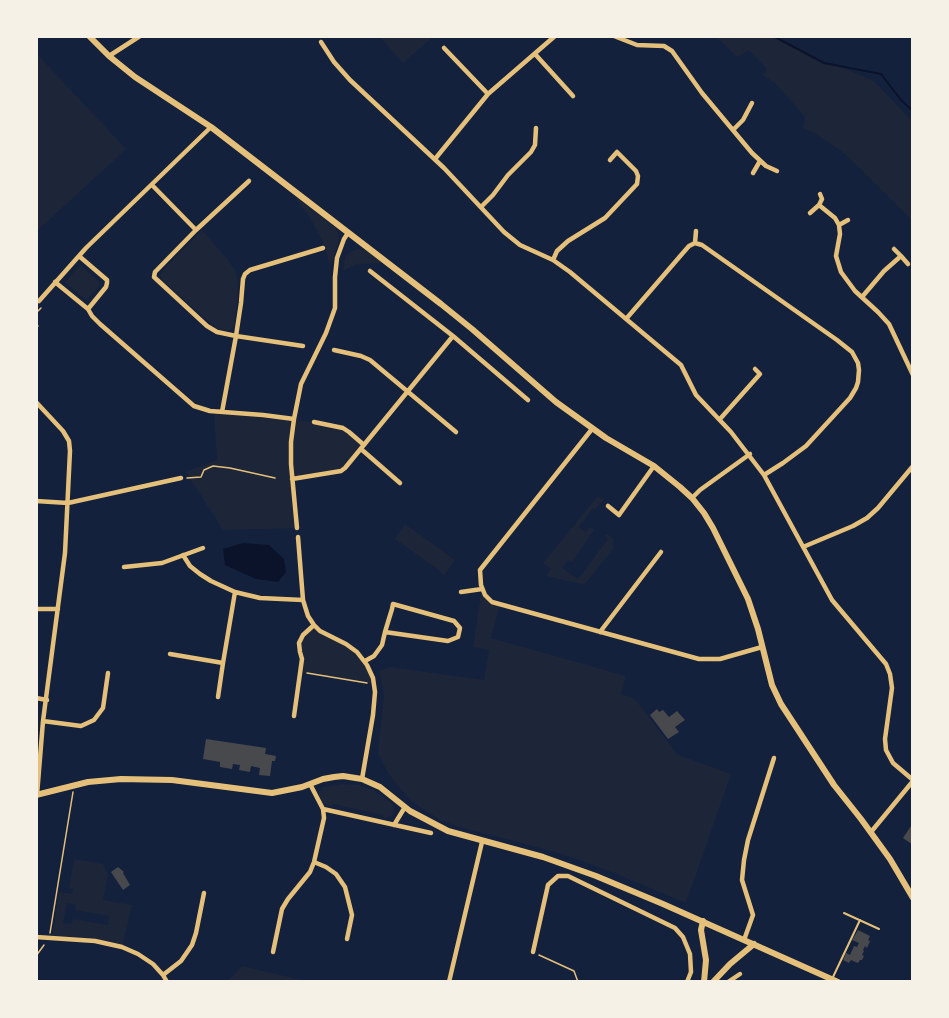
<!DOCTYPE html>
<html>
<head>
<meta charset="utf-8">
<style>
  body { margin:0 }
  #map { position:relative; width:949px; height:1018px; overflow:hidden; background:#14213d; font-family:"Exo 2",sans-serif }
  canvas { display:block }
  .frame { position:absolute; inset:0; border:38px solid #f6f1e7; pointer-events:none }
</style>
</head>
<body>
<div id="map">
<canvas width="949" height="1018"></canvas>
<div class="frame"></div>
</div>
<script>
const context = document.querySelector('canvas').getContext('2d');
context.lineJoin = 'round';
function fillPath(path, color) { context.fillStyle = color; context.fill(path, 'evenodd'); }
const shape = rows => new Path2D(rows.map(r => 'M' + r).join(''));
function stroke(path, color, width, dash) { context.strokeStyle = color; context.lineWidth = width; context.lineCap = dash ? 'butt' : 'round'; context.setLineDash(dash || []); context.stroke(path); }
fillPath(shape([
  [379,36,434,36,403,63],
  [715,36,773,36,824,63,839,66,874,81,913,122,913,221,844,153,815,133,803,128,805,117,776,84,763,75,767,69,749,50,737,57],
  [36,53,126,149,36,232],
  [297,198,336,228,339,239,331,267,322,240,310,218,296,199],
  [202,230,228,260,236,272,238,282,237,301,234,327,228,331,217,329,162,280,160,275,165,268],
  [357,249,367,251,383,263,357,264,343,271,345,257,350,252],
  [80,265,100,283,99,286,86,300,65,282],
  [214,411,294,419,335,426,346,430,364,445,345,468,293,479,297,528,223,530,186,472,217,460],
  [598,496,603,500,595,510,593,508,579,527,586,532,590,527,594,530,572,562,568,560,562,568,578,579,608,539,605,536,607,534,614,540,613,543,614,548,586,583,581,584,546,576,551,569,543,563],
  [405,524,455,560,444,576,439,570,395,539],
  [482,589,485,595,500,604,491,638,626,676,621,694,635,699,678,755,731,774,686,903,612,872,565,855,507,839,462,828,440,820,420,807,410,800,388,773,378,753,384,695,379,671,390,667,484,680,489,650,473,647],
  [314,625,346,644,363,658,374,684,300,672,299,643],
  [343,784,359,785,373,790,393,804,394,810,392,815,384,819,383,815,333,804,331,807,326,805,321,802,319,792,323,787],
  [74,859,103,864,108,875,103,900,132,905,122,947,110,944,52,938,59,892,72,894,73,889,69,888],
  [67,903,76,905,75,910,109,916,108,925,73,919,72,924,63,923],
  [242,966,310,982,227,982]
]), '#1d2539');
fillPath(shape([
  [243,543,269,545,284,559,286,572,278,582,256,579,225,565,223,549]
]), '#0b132b');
stroke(shape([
  [773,36,824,63,881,74,901,100,913,111]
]), '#0b132b', 2);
fillPath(shape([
  [657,709,659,712,663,710,669,717,677,711,685,720,675,727,679,732,668,739,650,715],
  [206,739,266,748,265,754,276,756,275,761,272,761,270,776,259,775,260,768,251,766,250,772,239,770,240,765,233,764,232,769,220,767,220,762,203,759],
  [911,826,913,827,913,845,903,838],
  [118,867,124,872,123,873,130,885,123,890,111,872],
  [858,930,870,936,868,940,870,941,867,948,865,946,863,950,864,951,862,955,864,956,862,960,860,960,858,963,851,960,849,963,843,960,846,953,850,955,854,946,857,947,859,943,852,940]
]), '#48494c');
stroke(shape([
  [36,313,41,308],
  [36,324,38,326,36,328],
  [187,478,201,477,204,470,213,466,230,468,275,478],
  [307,673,367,683],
  [50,933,73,792],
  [539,955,574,971,578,982],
  [36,956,44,945]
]), '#e5c07b', 1.5);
stroke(shape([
  [844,913,879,929],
  [833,977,860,920]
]), '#e5c07b', 2);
stroke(shape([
  [614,36,637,45,664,46,672,51,702,93,752,153,766,166,777,171],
  [321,42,334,62,350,80,444,168,504,232,520,245,553,260,570,272,681,365,696,395,731,432,764,475,832,600,886,664,890,674,892,688,885,739,886,750,893,763,913,780],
  [444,48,488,94],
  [535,54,573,96],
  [109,56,140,36],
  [733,130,743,120,752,103],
  [435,159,488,94,555,36],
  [753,173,760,161],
  [249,181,196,230,155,272,154,277,207,326,217,332,236,336,303,346],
  [152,185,196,230],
  [820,194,822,199,819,205,835,218,839,225,840,234,836,256,841,272,855,291,878,312,889,324,913,375],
  [481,207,493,195,508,175,531,152,535,145,536,128],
  [810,213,819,205],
  [839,225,848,220],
  [695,243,702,245,837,340,852,352,858,363,859,370,858,382,856,388,850,398,806,446,783,463,764,475],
  [695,243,696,231],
  [894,249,901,256],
  [79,256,107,280,107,283,106,287,88,309],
  [553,260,557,251,568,241,605,218,637,184,638,176,636,171,617,152,610,160],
  [55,282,88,309,92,316,100,324,194,406,210,411,263,415,294,419],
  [862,297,884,271,901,256,908,264],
  [39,301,86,248,211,127],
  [626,319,682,254,689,246,695,243],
  [453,336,528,400],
  [334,350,361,356,370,360,456,432],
  [36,402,63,431,69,441,70,451,65,553,43,721,37,795],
  [222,412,236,336,241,303,243,279,245,274,250,270,323,248],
  [720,419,760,374,755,369],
  [314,422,343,428,349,432,364,445],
  [592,429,480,570,481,585,485,595,492,602,699,659,720,659,762,647],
  [361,449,400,483],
  [292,479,341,471,345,468,453,336,370,271],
  [692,498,700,490,750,454],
  [36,501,68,503,181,478],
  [608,506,619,515,654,466],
  [297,528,291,464,291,442,294,419,301,384,326,333,335,308,335,277,337,258,344,239,348,233],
  [298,537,303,600,308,616,314,625,320,631,346,644,357,652,367,665,373,678,375,692,373,715,362,779],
  [803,547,853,526,867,518,878,508,913,466],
  [183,555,190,566,200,574,211,581,235,592,260,598,303,600],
  [124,567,162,563,203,548],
  [461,592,482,589],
  [36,609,58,609],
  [600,632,661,552],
  [170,654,223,663,235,592],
  [365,661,374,656,382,645,385,632,388,622,392,609,393,604,454,621,460,628,458,637,448,641,385,632],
  [218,697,223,663],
  [36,698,47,700],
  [294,716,302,659,300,652,299,643,303,635,314,625],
  [43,721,81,726,94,720,103,708,108,673],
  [323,809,431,833],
  [394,825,405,807],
  [871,832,913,781],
  [314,862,326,867,336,874,345,887,352,915,347,939],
  [36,937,95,941,122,947,138,954,153,964,163,975,167,982],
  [744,940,753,915,742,880,744,860,748,840,774,758],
  [273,952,282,909,288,899,310,872,314,862,324,818,323,809,310,784],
  [533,952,548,885,558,876,568,876,675,928,683,937,690,954,691,972,687,982],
  [163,975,181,961,192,945,196,933,204,893],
  [449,982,482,842],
  [728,982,740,974]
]), '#e5c07b', 4.5);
stroke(shape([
  [89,36,109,56,135,77,211,127,441,304,472,329,556,402,606,438,654,466,680,487,692,498,704,513,713,528,748,599,758,629,772,685,781,704,834,785,861,819,890,859,913,898],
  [36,795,88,782,121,779,172,780,272,793,302,787,323,779,334,777,343,776,362,779,380,787,410,811,448,831,543,857,596,876,663,904,838,982],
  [703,921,701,930,706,960,704,982],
  [713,982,730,964,754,944]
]), '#e5c07b', 6);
</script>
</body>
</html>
